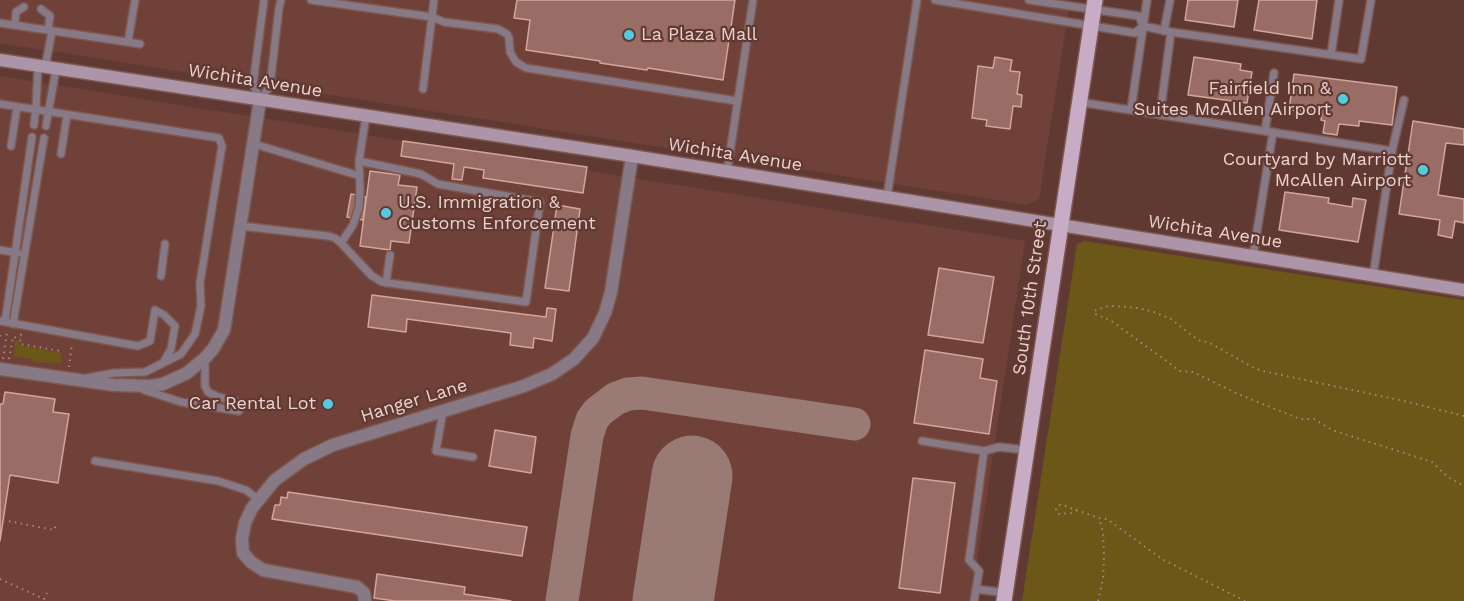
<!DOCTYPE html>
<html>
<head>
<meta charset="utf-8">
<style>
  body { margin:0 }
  canvas { display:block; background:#603932 }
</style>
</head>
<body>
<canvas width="1464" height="601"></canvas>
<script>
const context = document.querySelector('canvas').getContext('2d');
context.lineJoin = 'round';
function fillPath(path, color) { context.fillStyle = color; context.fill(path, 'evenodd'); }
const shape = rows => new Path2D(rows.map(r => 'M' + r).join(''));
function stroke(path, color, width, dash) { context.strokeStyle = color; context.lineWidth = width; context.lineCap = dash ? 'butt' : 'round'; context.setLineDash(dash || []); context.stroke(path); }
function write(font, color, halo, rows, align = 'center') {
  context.font = font + ' "Work Sans",sans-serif'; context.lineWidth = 4.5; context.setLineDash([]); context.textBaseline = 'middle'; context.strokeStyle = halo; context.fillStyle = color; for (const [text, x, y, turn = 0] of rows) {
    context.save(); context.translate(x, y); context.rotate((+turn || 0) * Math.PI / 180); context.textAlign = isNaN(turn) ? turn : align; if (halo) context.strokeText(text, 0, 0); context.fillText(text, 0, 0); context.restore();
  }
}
fillPath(shape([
  [0,0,1070,0,1039,199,1028,205,0,43],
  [0,76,1025,241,971,601,0,601]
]), '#704139');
fillPath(shape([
  [1084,241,1464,300,1464,601,1022,601,1077,244],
  [15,340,19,341,19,345,62,353,61,363,33,362,32,359,14,356]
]), '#6b5717');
stroke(shape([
  [562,601,587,436,592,420,598,412,615,399,628,394,642,393,854,424]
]), '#9a7a74', 33);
stroke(shape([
  [673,601,692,476]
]), '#9a7a74', 81);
const building = shape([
  [517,0,735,0,723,80,648,68,647,70,600,63,600,61,526,50,530,20,514,18,517,0],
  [1188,0,1238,0,1234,27,1185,20,1188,0],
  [1259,0,1317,0,1312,39,1254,30,1259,0],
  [995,57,1012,60,1010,71,1020,72,1017,94,1022,95,1021,107,1013,106,1010,129,986,126,987,120,972,118,978,66,993,68,995,57],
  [1194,57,1241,64,1240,70,1252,72,1247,103,1188,95,1194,57],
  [1294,74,1397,87,1392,125,1359,121,1359,126,1339,124,1337,135,1323,133,1325,121,1321,120,1322,114,1289,110,1294,74],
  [1413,121,1464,129,1464,145,1446,143,1438,195,1464,199,1464,223,1455,221,1452,238,1438,235,1440,220,1399,214,1413,121],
  [403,141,587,167,583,193,483,178,484,170,464,167,462,180,452,179,454,164,401,156,403,141],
  [370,171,400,175,398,185,417,187,409,243,391,241,390,250,360,246,370,171],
  [1285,192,1329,198,1328,203,1352,207,1353,198,1366,200,1358,242,1279,230,1285,192],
  [351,194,366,197,363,220,347,217,351,194],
  [557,205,580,209,569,291,545,288,557,205],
  [939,268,994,277,983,343,928,335,939,268],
  [372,295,546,317,547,308,556,309,552,341,534,338,533,348,510,345,511,333,407,319,406,332,368,327,372,295],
  [925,350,983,359,980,378,997,381,989,434,914,423,925,350],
  [5,392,55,399,53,412,69,414,58,483,10,475,0,541,0,404,3,404,5,392],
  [495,430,536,437,531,473,489,466,495,430],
  [913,478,955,483,940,593,899,588,913,478],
  [288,492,527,527,522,556,272,519,275,505,280,505,281,497,287,498,288,492],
  [377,574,465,587,464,594,511,601,395,601,374,598,377,574]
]);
fillPath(building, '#996d65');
stroke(building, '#d4a59c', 1.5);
const lane = shape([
  [311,0,432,17,444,22,498,29,507,34,509,38,510,52,516,62,526,68,737,101],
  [935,0,1135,33,1143,26],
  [1029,0,1139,16,1143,26],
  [41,9,50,16,48,30],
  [0,23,140,44],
  [15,25,16,12,24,7],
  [1143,26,1171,32,1160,115],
  [1164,31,1170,0],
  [1171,32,1361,59,1371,0],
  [128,42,135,0],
  [1331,55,1339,0],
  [45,68,52,31],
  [423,89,434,0],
  [260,100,270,86,279,8,281,0],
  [260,100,253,84,264,0],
  [1079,102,1392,151],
  [0,104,219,138,222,146,200,283,201,306,195,334,181,354,145,372,114,373,87,378],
  [1131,110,1147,0],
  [34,125,36,107,38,67],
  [46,126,56,69],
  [1265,131,1274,73],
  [254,144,360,176],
  [11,146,17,107],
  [61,154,67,115],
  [727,172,753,0],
  [887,197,917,0],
  [241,226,328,236,335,238,341,243,372,276,382,282,526,302,540,202,438,184,421,174,359,161],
  [341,243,353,225,359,207,360,190,359,161,366,116],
  [0,250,18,253],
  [1253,256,1273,132],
  [161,276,165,244],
  [1373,276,1392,151,1404,100],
  [386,283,390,255],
  [0,321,138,346,150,341,155,310,164,315,175,326,171,349,163,363],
  [5,322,32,137],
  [13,324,44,138],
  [205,359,205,386,208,392,216,396,240,403],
  [144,390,181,402,239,411],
  [443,411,436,451,473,457],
  [922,441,984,451,999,447,1027,450],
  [95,461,218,481,246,490,259,500],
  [976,589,1006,593],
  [974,601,979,571,969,560,984,451]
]);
const street = shape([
  [0,369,114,385,151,386,163,384,187,373,206,357,213,349,224,330,260,100],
  [365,601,364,593,357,587,263,570,251,562,243,553,242,539,245,523,252,508,275,480,304,459,333,445,524,386,552,374,574,359,593,338,605,313,611,292,632,156]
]);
const secondary = shape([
  [0,60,632,156,1464,290]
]);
const primary = shape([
  [1004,601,1095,0]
]);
stroke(lane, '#7c5851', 10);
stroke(street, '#7c5851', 15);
stroke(secondary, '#7c5851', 15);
stroke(primary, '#7c5851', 18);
stroke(shape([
  [21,334,20,344,61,351],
  [0,335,0,337],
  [3,359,7,332],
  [9,359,13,337,21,338],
  [69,367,72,343],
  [1464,416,1404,401,1263,371,1254,368,1210,343,1198,340,1171,319,1154,312,1138,308,1114,306,1108,306,1094,311,1095,314,1110,320,1180,371,1193,372,1238,394,1300,419,1314,419,1332,430,1432,462,1448,477,1464,486],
  [1077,510,1071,513,1062,514,1058,514,1056,509,1057,507,1060,505,1065,506,1099,518,1107,519,1162,559,1245,601],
  [3,520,54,530,56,525],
  [0,579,44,599,47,593],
  [1098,601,1103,579,1104,558,1103,532,1099,518]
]), '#a78782', 2, [1.5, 4.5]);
stroke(lane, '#887986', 7);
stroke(street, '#887986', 12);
stroke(secondary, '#ac95a9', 12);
stroke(primary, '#c8abc4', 15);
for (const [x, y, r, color] of [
  [629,35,6,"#54cade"],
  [1343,99,6,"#54cade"],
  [1423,170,6,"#54cade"],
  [386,213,6,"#54cade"],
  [328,404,6,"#54cade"]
]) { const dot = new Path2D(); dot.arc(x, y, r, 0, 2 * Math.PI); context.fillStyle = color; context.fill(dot); stroke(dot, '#603932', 2); }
write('18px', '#ebd2ce', '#603932', [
  ["La Plaza Mall",641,35,"left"],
  ["Fairfield Inn &",1331,89],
  ["Suites McAllen Airport",1331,110],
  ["Courtyard by Marriott",1411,160],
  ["McAllen Airport",1411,181],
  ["U.S. Immigration &",398,203,"left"],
  ["Customs Enforcement",398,224,"left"],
  ["Car Rental Lot",316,404]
], 'right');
write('18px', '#ebd2ce', '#603932', [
  ["Wichita Avenue",255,81,9],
  ["Wichita Avenue",735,155,9],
  ["Wichita Avenue",1215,232,9],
  ["South 10th Street",1030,298,-82],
  ["Hanger Lane",414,401,-17]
]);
</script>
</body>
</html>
